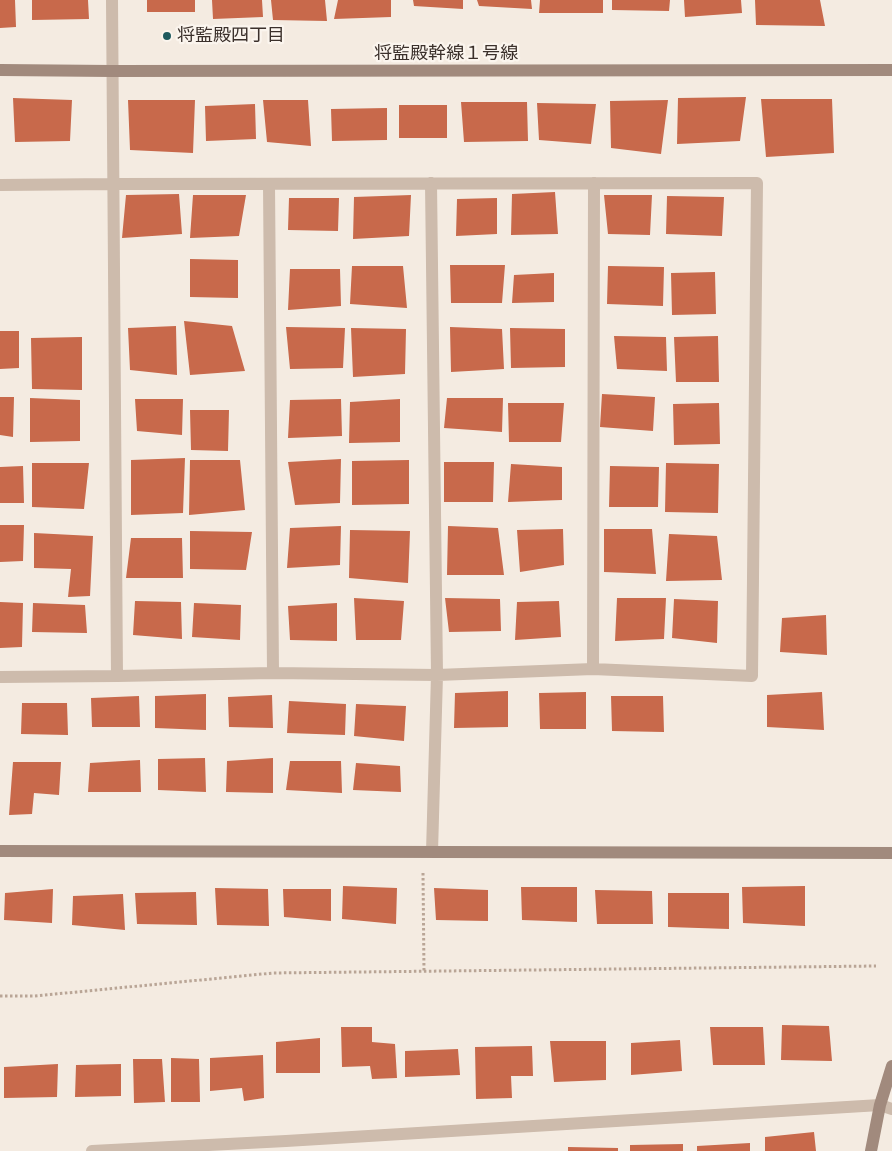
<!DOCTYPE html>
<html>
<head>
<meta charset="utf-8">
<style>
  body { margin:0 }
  canvas { display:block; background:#f4ebe1 }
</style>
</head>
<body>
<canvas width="892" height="1151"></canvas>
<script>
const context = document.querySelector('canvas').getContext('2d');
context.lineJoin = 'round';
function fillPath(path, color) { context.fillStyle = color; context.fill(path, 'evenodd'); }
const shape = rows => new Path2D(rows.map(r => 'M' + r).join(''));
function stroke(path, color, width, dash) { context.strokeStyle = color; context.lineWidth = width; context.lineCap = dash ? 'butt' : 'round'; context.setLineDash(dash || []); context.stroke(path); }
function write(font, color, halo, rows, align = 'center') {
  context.font = font + ' Poppins,"Noto Sans JP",sans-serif'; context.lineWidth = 4.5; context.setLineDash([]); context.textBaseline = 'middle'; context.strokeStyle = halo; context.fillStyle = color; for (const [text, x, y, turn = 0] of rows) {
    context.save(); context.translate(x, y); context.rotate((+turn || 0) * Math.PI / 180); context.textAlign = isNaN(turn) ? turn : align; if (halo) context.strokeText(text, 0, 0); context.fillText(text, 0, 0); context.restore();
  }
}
fillPath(shape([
  [0,0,15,0,16,27,0,28],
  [32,0,88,0,89,19,32,20],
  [147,0,195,0,195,12,147,12],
  [212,0,262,0,263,17,213,19],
  [271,0,325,0,327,21,273,20],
  [338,0,391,0,391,17,334,19],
  [413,0,463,0,463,9,414,6],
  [477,0,531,0,532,9,479,6],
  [540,0,603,0,603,13,539,13],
  [612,0,670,0,669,11,612,10],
  [684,0,741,0,742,13,685,17],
  [755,0,820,0,825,26,756,25],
  [746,97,740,141,677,144,678,98],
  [13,98,72,100,70,141,15,142],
  [761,99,832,99,834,153,766,157],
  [128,100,195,100,193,153,130,150],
  [263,100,308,100,311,146,267,142],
  [668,100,661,154,611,148,610,101],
  [461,102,527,102,528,141,464,142],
  [537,103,596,104,591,144,539,140],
  [255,104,256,139,206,141,205,106],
  [399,105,447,105,447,138,399,138],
  [387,108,387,140,332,141,331,109],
  [555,192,558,234,511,235,512,194],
  [179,194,182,234,122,238,126,195],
  [193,195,246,195,239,236,190,238],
  [411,195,409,236,353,239,354,197],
  [604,195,652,195,650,235,608,234],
  [667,196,724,197,722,236,666,234],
  [289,198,339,198,338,231,288,230],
  [497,198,497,234,456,236,457,199],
  [190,259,238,260,238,298,190,297],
  [450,265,505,265,502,303,451,303],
  [352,266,403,266,407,308,350,304],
  [608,266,664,267,663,306,607,304],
  [290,269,340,269,341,306,288,310],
  [715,272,716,314,672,315,671,273],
  [554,273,554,302,512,303,514,275],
  [184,321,232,326,245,371,190,375],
  [176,326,177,375,130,370,128,328],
  [286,327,345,328,343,368,290,369],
  [450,327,502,329,504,369,451,372],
  [351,328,406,329,405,374,353,377],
  [510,328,565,329,565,367,511,368],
  [0,331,19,331,19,368,0,369],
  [614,336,666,337,667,371,617,369],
  [718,336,719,382,676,382,674,337],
  [82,337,82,390,32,389,31,338],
  [602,394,655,397,653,431,600,427],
  [0,397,14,397,13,437,0,435],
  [30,398,80,400,80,441,30,442],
  [447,398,503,398,502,432,444,428],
  [135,399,183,399,182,435,137,431],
  [341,399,342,436,288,438,290,400],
  [400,399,400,442,349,443,350,402],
  [508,403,564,403,561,442,509,442],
  [719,403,720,444,674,445,673,404],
  [190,410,229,410,228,451,191,450],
  [185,458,183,513,131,515,131,460],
  [341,459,340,503,295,505,288,462],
  [190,460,240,460,245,510,189,515],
  [409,460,409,504,352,505,352,461],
  [444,462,494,462,493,502,444,502],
  [32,463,89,463,84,509,32,507],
  [666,463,719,464,718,513,665,512],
  [511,464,562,467,562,500,508,502],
  [23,466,24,503,0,503,0,467],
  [610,466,659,467,658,507,609,507],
  [0,525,24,525,23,561,0,562],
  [341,526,340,565,287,568,290,528],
  [448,526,498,528,504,575,447,575],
  [563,529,564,565,520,572,517,530],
  [604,529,652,529,656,574,604,572],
  [350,530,410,531,408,583,349,578],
  [190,531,252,532,246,570,190,569],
  [34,533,93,536,90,596,68,597,71,569,34,568],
  [669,534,717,536,722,580,666,581],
  [131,538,182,538,183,578,126,578],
  [354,598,404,601,401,640,356,640],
  [445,598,500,599,501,631,449,632],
  [617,598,666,598,664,639,615,641],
  [674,599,718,601,717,643,672,638],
  [135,601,181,602,182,639,133,635],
  [559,601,561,637,515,640,517,602],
  [0,602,23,603,22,647,0,648],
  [33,603,85,605,87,633,32,632],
  [194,603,241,605,240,640,192,637],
  [337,603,337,641,290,640,288,606],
  [826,615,827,655,780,652,782,618],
  [508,691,508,727,454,728,455,693],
  [586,692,586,729,540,729,539,693],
  [822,692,824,730,767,727,767,695],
  [206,694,206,730,155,728,155,696],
  [272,695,273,728,229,727,228,697],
  [139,696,140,727,92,727,91,698],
  [611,696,663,696,664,732,612,731],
  [289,701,346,704,345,735,287,733],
  [22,703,67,703,68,735,21,734],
  [356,704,406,706,404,741,354,736],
  [205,758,206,792,158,790,158,759],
  [273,758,273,793,226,792,227,761],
  [140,760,141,792,88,792,90,763],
  [290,761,341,761,342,793,286,790],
  [13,762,61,762,59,795,34,793,32,814,9,815],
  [356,763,400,766,401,792,353,790],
  [343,886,397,888,396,924,342,919],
  [805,886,805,926,743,923,742,887],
  [521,887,577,887,577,922,522,920],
  [215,888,268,889,269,926,217,925],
  [434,888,488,890,488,921,436,920],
  [53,889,52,923,4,920,5,893],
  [283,889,331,889,331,921,284,917],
  [595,890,652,891,653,924,597,924],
  [196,892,197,925,137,924,135,893],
  [668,893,729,893,729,929,668,927],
  [123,894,125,930,72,925,73,896],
  [782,1025,829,1026,832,1061,781,1060],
  [341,1027,372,1027,372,1042,395,1044,397,1078,372,1079,370,1066,342,1067],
  [710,1027,763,1027,765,1065,713,1065],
  [320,1038,320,1073,276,1073,276,1042],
  [680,1040,682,1071,631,1075,631,1043],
  [550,1041,606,1041,606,1080,554,1082],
  [532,1046,533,1076,511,1076,512,1098,476,1099,475,1047],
  [458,1049,460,1075,405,1077,405,1051],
  [263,1055,264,1098,244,1101,242,1088,210,1091,210,1058],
  [171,1058,199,1059,200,1102,171,1102],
  [133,1059,162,1059,165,1102,134,1103],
  [58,1064,57,1097,4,1098,4,1067],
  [121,1064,121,1096,75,1097,76,1065],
  [814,1132,816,1151,765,1151,765,1137],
  [750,1143,750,1151,697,1151,697,1146],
  [683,1144,683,1151,630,1151,630,1145],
  [568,1147,618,1148,618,1151,568,1151]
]), '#c8694b');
stroke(shape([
  [423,873,424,972],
  [0,996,35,996,273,973,876,966]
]), '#b9a596', 3, [2.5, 2.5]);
stroke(shape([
  [112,0,117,676],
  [431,183,437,675,432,852],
  [269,184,273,673],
  [0,185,113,184,757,183,752,676,593,669,437,675,273,673,117,676,0,677],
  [593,669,594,183],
  [92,1151,286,1141,880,1105,892,1109]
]), '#cdbbac', 12);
stroke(shape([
  [0,70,112,71,892,70],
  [0,851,892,853],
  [871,1151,880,1105,892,1066]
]), '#a18a7d', 12);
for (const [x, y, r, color] of [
  [167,36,5,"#1f5a5e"]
]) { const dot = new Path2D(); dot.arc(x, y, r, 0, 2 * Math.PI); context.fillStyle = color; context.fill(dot); stroke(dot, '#fbf5ee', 2); }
write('18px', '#3b302b', '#fbf5ee', [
  ["将監殿四丁目",177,36]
], 'left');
write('18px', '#3b302b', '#fbf5ee', [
  ["将監殿幹線１号線",446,54]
]);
</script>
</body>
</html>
